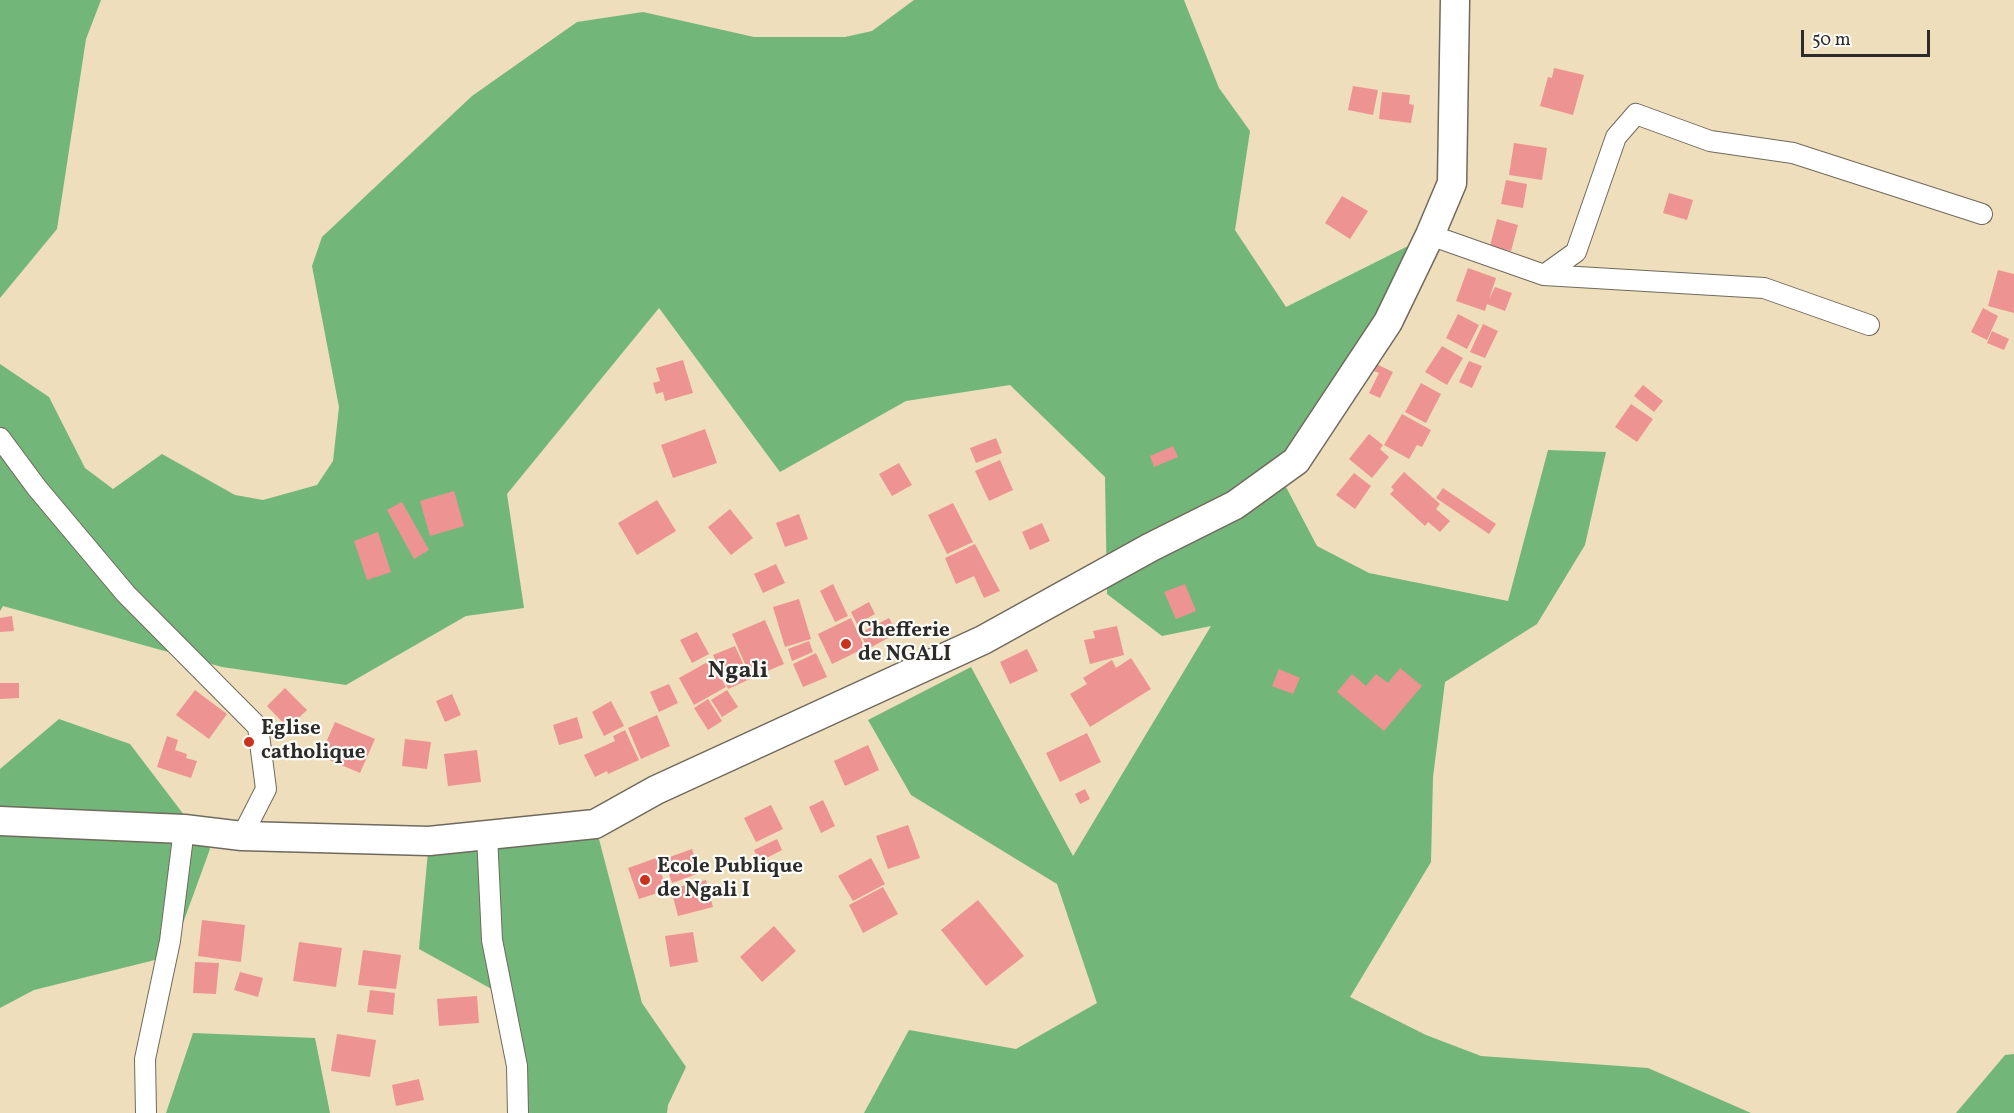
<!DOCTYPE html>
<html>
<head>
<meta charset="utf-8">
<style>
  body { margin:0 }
  #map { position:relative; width:2014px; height:1113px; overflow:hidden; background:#eedebb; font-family:Vollkorn,serif }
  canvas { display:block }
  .scale { position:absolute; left:1801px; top:30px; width:129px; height:27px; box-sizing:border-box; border:3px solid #2b2b2b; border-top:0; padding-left:8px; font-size:18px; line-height:21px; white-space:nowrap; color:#2b2b2b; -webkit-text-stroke:4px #fdfcf7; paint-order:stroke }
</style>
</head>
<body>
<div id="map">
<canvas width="2014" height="1113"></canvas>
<div class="scale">50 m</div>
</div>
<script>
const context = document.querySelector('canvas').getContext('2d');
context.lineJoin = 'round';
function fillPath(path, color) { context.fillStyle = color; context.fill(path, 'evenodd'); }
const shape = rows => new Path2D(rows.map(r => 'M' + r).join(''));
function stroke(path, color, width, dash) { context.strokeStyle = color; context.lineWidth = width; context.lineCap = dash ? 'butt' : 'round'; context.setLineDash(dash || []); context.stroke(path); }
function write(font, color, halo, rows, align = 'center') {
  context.font = font + ' Vollkorn,serif'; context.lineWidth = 4.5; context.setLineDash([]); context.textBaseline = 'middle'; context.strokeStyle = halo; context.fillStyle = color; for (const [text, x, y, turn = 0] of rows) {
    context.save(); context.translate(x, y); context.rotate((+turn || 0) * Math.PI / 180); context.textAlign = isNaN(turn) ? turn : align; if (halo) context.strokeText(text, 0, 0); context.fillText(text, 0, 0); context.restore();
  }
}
fillPath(shape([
  [0,0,101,0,86,39,57,229,0,298],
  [914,0,1184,0,1219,88,1250,131,1235,230,1286,307,1430,235,1296,461,1241,503,1286,487,1317,546,1369,573,1508,601,1548,450,1606,452,1585,545,1537,624,1445,682,1433,777,1431,862,1350,997,1426,1035,1481,1056,1648,1068,1751,1113,864,1113,909,1030,1016,1049,1097,1003,1057,884,911,795,868,720,971,667,1073,856,1211,626,1162,636,1107,594,1105,477,1010,385,906,401,780,472,659,308,507,494,524,608,466,616,346,685,222,667,3,606,0,611,0,364,49,397,85,468,113,489,162,454,235,495,263,500,317,485,333,461,339,407,312,266,322,237,472,96,577,22,643,12,754,37,845,37,872,31],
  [59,719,130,744,210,849,171,956,34,990,0,1008,0,769],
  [595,824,642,1003,686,1067,668,1105,667,1113,515,1113,497,992,419,949,429,841],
  [193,1033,315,1038,330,1113,166,1113],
  [2014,1054,2014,1113,1956,1113,2005,1055]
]), '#73b679');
fillPath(shape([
  [1554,68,1584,75,1573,115,1540,106,1548,77,1552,78],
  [1353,86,1378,90,1373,115,1348,110],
  [1382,92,1410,95,1409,104,1414,105,1411,123,1379,119],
  [1514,143,1547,148,1542,180,1509,175],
  [1506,180,1527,184,1523,208,1501,204],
  [1669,193,1693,200,1687,220,1663,213],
  [1342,196,1368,211,1350,239,1325,223],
  [1497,219,1518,225,1511,251,1490,246],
  [1468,268,1496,278,1489,299,1495,287,1512,293,1505,311,1487,304,1485,311,1456,301],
  [1998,270,2014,274,2014,313,1988,306],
  [1983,308,1998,316,1987,340,1971,332],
  [1458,314,1479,325,1467,349,1446,338],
  [1483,324,1498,331,1485,358,1470,352],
  [1992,331,2009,339,2004,350,1987,343],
  [1442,346,1463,358,1447,385,1425,372],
  [683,360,693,393,665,401,663,392,656,394,653,383,660,381,656,368],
  [1469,361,1482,366,1472,388,1459,382],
  [1372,362,1393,372,1380,398,1369,393,1379,373,1369,369],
  [1421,383,1441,394,1426,423,1405,412],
  [1643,385,1663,401,1654,412,1634,396],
  [1631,404,1653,419,1637,442,1615,427],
  [1402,414,1431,430,1422,447,1417,445,1409,459,1384,445],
  [705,429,717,463,673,478,661,445],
  [1369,434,1383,445,1380,449,1389,457,1372,478,1349,459],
  [996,438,1002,453,976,463,970,448],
  [1173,446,1178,457,1154,467,1150,456],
  [1000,460,1013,490,989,501,975,471],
  [899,463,912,485,892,496,879,474],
  [1404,472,1440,504,1436,509,1450,521,1440,532,1428,522,1425,526,1390,494,1394,490,1391,487],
  [1354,473,1371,486,1355,509,1336,495],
  [1443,488,1496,524,1489,534,1436,498],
  [454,491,464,526,430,536,420,501],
  [657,500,676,531,637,555,618,523],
  [402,502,429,550,414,559,387,510],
  [953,503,973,542,947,554,928,515],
  [730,509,753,538,731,555,708,527],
  [799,514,808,539,785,547,776,523],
  [1042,523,1050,541,1030,550,1022,532],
  [378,532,391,572,367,580,354,541],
  [975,544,1000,591,984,598,974,576,956,584,945,558],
  [776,564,785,583,763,593,754,574],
  [833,584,848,616,835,622,820,591],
  [1185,584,1196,611,1176,619,1164,592],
  [799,599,811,639,785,647,773,607],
  [869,602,875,614,857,624,851,612],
  [12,616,14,631,0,632,0,618],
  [851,618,865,648,832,664,818,634],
  [889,618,897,633,868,649,860,633],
  [765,620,784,664,751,678,732,634],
  [1117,626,1124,655,1090,664,1084,640,1095,638,1093,631],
  [697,632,709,654,692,663,680,640],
  [809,641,813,652,792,661,788,649],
  [735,646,750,679,728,689,713,655],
  [1027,649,1038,671,1010,684,1000,662],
  [816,653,827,677,803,687,793,664],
  [1131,658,1151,689,1090,727,1070,694,1087,684,1083,678,1112,660,1116,668],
  [711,660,726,687,694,705,679,678],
  [1400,668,1422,686,1384,731,1337,692,1352,674,1366,686,1376,674,1388,683],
  [1279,669,1300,678,1293,694,1272,686],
  [0,683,19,683,19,698,0,699],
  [669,684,678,703,659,712,650,692],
  [285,688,307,710,288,728,267,706],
  [195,690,227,714,209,739,176,715],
  [727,690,738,707,722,717,711,700],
  [452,694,461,715,445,722,436,701],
  [708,699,722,721,708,730,694,708],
  [611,701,624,726,604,736,592,712],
  [657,715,670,746,641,759,628,728],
  [577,717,583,738,559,745,553,725],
  [335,722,375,739,360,773,320,756],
  [625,730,639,760,608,774,607,771,595,777,584,755,615,741,613,736],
  [1087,733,1101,762,1060,782,1046,753],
  [167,736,178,740,175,750,187,754,186,758,197,761,191,778,157,767],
  [405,739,431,742,427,769,402,766],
  [868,745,879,770,845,786,834,761],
  [477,750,481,782,448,786,444,754],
  [1085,789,1090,799,1080,804,1075,794],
  [823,800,835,826,821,833,809,807],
  [771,805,783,829,756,842,744,818],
  [908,825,920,858,888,869,876,836],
  [777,839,782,850,759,862,754,850],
  [692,849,700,873,672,883,664,859],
  [656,858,667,890,639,899,628,868],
  [871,858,885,884,853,901,838,876],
  [706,880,713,907,678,916,671,889],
  [883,887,898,914,863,933,849,905],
  [978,900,1024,956,986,986,941,930],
  [202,920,245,925,241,962,198,956],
  [774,926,796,951,762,982,740,957],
  [693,932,698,962,670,967,665,936],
  [299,942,342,948,336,987,293,981],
  [363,950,401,955,396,989,358,985],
  [195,962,219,963,216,994,193,993],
  [240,972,263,978,258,997,234,990],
  [370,990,395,993,393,1015,367,1012],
  [477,996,479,1023,439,1026,437,999],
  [337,1034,376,1040,370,1077,331,1071],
  [419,1079,424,1100,396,1106,392,1085]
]), '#ed9492');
const street = shape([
  [1430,235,1544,275,1764,288,1869,325],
  [1544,275,1576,252,1616,137,1636,114,1710,141,1793,153,1982,214],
  [0,438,37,488,126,594,258,727,266,789,242,836],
  [487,835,492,940,517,1066,518,1113],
  [146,1113,145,1059,170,941,184,829]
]);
const secondary = shape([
  [0,821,184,829,242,836,429,841,595,824,656,790,983,640,1151,547,1235,505,1296,461,1388,322,1430,235,1452,183,1455,0]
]);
stroke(street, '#6f6a5d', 22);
stroke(secondary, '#6f6a5d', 31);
stroke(street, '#fff', 20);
stroke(secondary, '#fff', 28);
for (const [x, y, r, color] of [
  [846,644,6,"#c8321e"],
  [249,742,6,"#c8321e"],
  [645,880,6,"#c8321e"]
]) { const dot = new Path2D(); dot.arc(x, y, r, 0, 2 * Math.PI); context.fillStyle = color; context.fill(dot); stroke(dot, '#fdfcf7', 2); }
write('bold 21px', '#2b2b2b', '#fdfcf7', [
  ["Chefferie",858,632],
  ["de NGALI",858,656],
  ["Eglise",261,730],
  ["catholique",261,754],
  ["Ecole Publique",657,868],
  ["de Ngali I",657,892]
], 'left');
write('bold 24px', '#2b2b2b', '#fdfcf7', [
  ["Ngali",738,673]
]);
</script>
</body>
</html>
